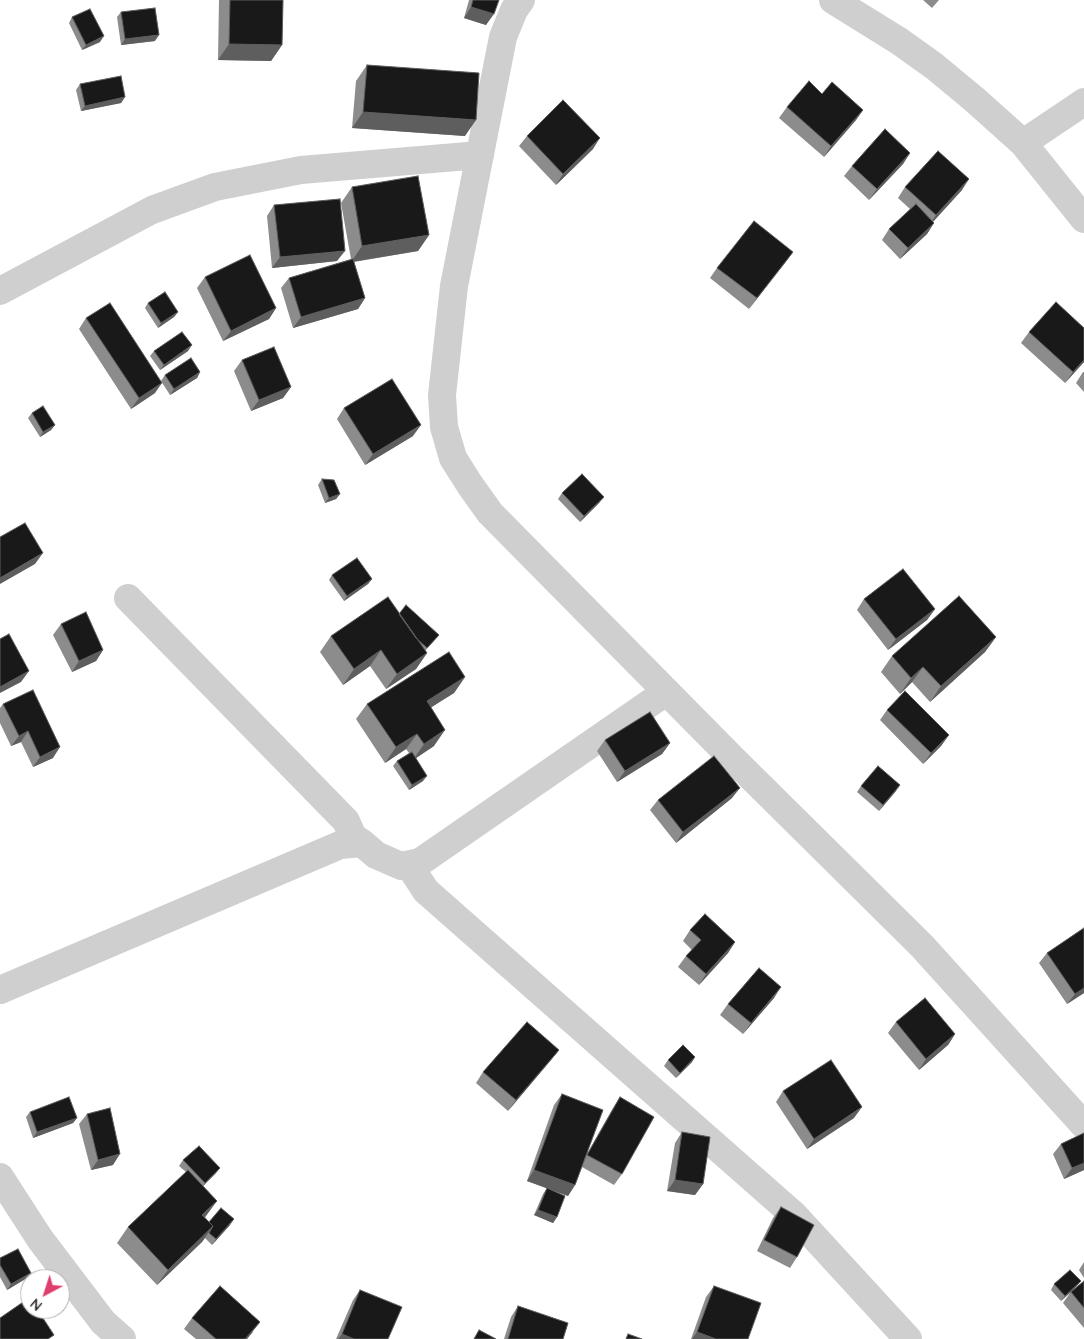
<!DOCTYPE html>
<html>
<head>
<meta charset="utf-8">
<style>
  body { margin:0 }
  #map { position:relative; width:1084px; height:1339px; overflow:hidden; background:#fff; font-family:Quicksand,sans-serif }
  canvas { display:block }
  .north { position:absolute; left:20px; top:1269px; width:50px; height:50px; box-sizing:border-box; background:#fff; border:1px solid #adadad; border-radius:50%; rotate:220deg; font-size:14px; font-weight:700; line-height:20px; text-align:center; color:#323232 }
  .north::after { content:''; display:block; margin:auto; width:18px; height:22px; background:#df3e6e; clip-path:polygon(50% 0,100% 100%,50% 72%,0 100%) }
</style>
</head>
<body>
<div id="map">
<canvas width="1084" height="1339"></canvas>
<div class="north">N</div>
</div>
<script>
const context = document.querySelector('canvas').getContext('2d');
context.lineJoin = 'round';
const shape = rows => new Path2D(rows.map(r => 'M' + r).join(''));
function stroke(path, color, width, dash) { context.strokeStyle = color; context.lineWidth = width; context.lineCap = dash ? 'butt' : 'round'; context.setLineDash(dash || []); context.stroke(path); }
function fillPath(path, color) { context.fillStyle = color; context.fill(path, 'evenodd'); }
stroke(shape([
  [521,0,514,10,503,37,454,286,442,395,444,427,453,458,470,485,490,513,733,759,922,946,1084,1125],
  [833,0,899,41,934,66,975,100,1023,143,1084,102],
  [1023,143,1084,219],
  [0,291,152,210,215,187,301,170,480,155],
  [128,598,346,821,353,837,362,843],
  [409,865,426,891,794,1215,908,1339],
  [0,990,340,845,362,843,376,855,401,866,420,862,666,692],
  [0,1177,40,1239,103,1322,122,1339]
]), '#cfcfcf', 28);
fillPath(shape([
  [219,0,283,0,282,45,271,61,218,60],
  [469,0,499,0,486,25,464,18],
  [923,0,939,0,932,8],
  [121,12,155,41,121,45,117,17],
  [72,17,100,42,82,50,69,23],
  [367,65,465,136,352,128,356,81],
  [80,84,125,97,121,103,81,111,76,90],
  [822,94,863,110,856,120,824,157,779,118,787,107],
  [527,136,593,149,556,185,519,146],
  [910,153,903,164,869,200,844,176,852,166],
  [352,187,429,235,418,251,354,262,365,298,358,309,293,328,281,288,289,278,351,259,341,203],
  [905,187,962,190,933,222,934,223,927,234,900,259,882,240,889,229,910,209,898,198],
  [274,205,337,261,272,268,267,216],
  [793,252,749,309,710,278,717,268],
  [205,277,276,308,269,319,223,341,197,288],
  [148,303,178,312,174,317,158,328,145,308],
  [86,318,155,393,131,409,79,329],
  [1084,328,1084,362,1065,383,1021,343,1029,332],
  [154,351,188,351,160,370,150,356],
  [242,360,291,387,283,398,251,411,234,371],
  [200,372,197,378,170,395,161,381,165,375],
  [1083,372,1084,372,1084,392,1076,383],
  [344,408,413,436,365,465,337,419],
  [32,413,55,425,51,430,40,437,28,418],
  [322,479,340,494,336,499,325,503,318,485],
  [562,493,600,502,580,522,558,499],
  [332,575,372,579,368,584,344,601,329,580],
  [864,599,935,609,927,620,888,650,857,610],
  [399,614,439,635,425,651,427,653,416,669,386,689,370,666,343,685,320,652,331,636],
  [61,624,103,650,96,661,72,672,53,635],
  [996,637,985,652,930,702,912,682,900,694,881,672,892,656],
  [465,677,454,693,431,707,434,746,416,758,423,781,409,790,393,766,397,761,409,753,406,749,385,763,356,719,367,704],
  [3,704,53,758,33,767,21,742,11,746,0,723,0,708],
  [887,710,949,735,941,746,923,764,880,720],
  [605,740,670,743,662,754,617,782,597,751],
  [861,786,896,791,879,811,857,792],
  [732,798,676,843,650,810,658,800],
  [1084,928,1084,993,1067,1004,1039,963,1047,953],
  [690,930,735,942,728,953,699,985,678,967,686,956,692,950,683,941],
  [774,998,743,1034,720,1015,728,1004],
  [896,1022,955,1034,948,1045,919,1070,888,1033],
  [559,1050,551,1060,508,1111,476,1083,483,1072],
  [695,1057,692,1062,676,1078,664,1066,668,1060],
  [783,1091,854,1118,807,1149,776,1102],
  [562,1094,588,1152,613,1108,620,1097,622,1174,614,1185,582,1167,575,1185,568,1196,527,1181,554,1105],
  [30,1112,77,1118,73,1123,33,1138,26,1117],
  [87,1114,113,1165,91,1170,79,1124],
  [682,1132,703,1184,695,1195,667,1191,675,1143],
  [1084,1133,1084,1170,1064,1179,1053,1154,1061,1144],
  [183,1160,220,1168,216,1173,203,1186,206,1216,205,1217,209,1222,230,1225,212,1245,205,1238,202,1242,157,1285,117,1243,128,1227,186,1172,179,1166],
  [547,1188,557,1217,553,1223,534,1215,543,1194],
  [781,1207,797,1257,790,1268,757,1251,773,1218],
  [0,1258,31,1273,27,1278,7,1290,0,1277],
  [1084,1262,1084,1278,1079,1270],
  [1081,1281,1073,1290,1084,1281,1084,1328,1063,1303,1070,1293,1061,1301,1051,1290,1054,1284],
  [714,1286,748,1339,691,1339,706,1297],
  [360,1290,388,1339,336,1339,353,1300],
  [518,1306,563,1339,504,1339,511,1317],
  [192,1318,253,1332,247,1339,196,1339,184,1329]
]), '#8c8c8c');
fillPath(shape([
  [471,7,494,14,486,25,464,18],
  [159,35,155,41,121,45,125,39],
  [104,36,100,42,82,50,86,45],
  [229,44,282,45,271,61,218,60],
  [125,97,121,103,81,111,85,106],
  [863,110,856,120,824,157,831,146],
  [363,112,476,120,465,136,352,128],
  [600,138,593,149,556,185,563,174],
  [910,153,903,164,869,200,877,189],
  [969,179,962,190,929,226,936,215],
  [934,223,927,234,900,259,908,248],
  [429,235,418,251,351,262,362,246],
  [345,251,337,261,272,268,280,257],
  [793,252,785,263,749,309,757,298],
  [365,298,358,309,293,328,301,317],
  [276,308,269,319,223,341,231,331],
  [178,312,174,317,158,328,161,323],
  [192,345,188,351,160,370,164,365],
  [1084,360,1084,362,1065,383,1073,372],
  [200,372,197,378,170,395,174,389],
  [162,383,155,393,131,409,139,398],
  [291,387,283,398,251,411,259,400],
  [55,425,51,430,40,437,43,432],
  [421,425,413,436,365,465,373,454],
  [340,494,336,499,325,503,329,498],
  [604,497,600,502,580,522,584,516],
  [43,553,35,564,0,584,0,578],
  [372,579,368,584,344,601,347,596],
  [935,609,927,620,888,650,896,639],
  [996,637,985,652,930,702,941,686],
  [103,650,96,661,72,672,79,661],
  [381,650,370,666,343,685,354,669],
  [427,653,416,669,386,689,397,674],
  [923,667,912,682,900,694,911,678],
  [29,671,21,682,0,693,0,687],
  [465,677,454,693,416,717,427,701],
  [445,730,434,746,413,760,424,744],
  [28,731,21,742,11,746,19,736],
  [417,734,406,749,385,763,396,747],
  [949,735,941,746,923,764,931,753],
  [670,743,662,754,617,782,625,771],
  [60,747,53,758,33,767,40,757],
  [427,776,423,781,409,790,412,785],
  [900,785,896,791,879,811,883,805],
  [740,788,732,798,676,843,683,832],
  [735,942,728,953,699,985,706,974],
  [781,987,774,998,743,1034,751,1023],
  [1084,988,1084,993,1067,1004,1075,994],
  [955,1034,948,1045,919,1070,926,1059],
  [559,1050,551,1060,508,1111,516,1100],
  [695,1057,692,1062,676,1078,680,1073],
  [862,1107,854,1118,807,1149,814,1139],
  [77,1118,73,1123,33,1138,37,1132],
  [120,1154,113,1165,91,1170,98,1160],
  [1084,1163,1084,1170,1064,1179,1072,1168],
  [220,1168,216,1173,201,1188,205,1183],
  [534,1170,575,1185,568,1196,527,1181],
  [675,1180,703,1184,695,1195,667,1191],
  [217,1201,206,1216,191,1230,202,1215],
  [538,1210,557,1217,553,1223,534,1215],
  [234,1219,230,1225,212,1245,216,1239],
  [213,1226,202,1242,157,1285,168,1270],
  [31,1273,27,1278,7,1290,11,1284],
  [1081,1281,1077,1286,1061,1301,1065,1296],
  [260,1322,247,1339,245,1339],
  [697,1332,716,1339,692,1339],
  [342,1334,354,1339,338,1339]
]), '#5e5e5e');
const building = shape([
  [230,0,283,0,282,45,229,44,230,0],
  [473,0,499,0,494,14,471,7,473,0],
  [155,8,159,35,125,39,121,12,155,8],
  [90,9,104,36,86,45,72,17,90,9],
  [367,65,479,73,476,120,363,112,367,65],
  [121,76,125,97,85,106,80,84,121,76],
  [809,81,822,94,832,82,863,110,831,146,787,107,809,81],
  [563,100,600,138,563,174,527,136,563,100],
  [885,129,910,153,877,189,852,166,885,129],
  [938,151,969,179,936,215,905,187,938,151],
  [418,176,429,235,362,246,352,187,418,176],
  [340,199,345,251,280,257,274,205,340,199],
  [916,204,934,223,908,248,889,229,916,204],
  [754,221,793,252,757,298,717,268,754,221],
  [250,255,276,308,231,331,205,277,250,255],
  [353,259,365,298,301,317,289,278,353,259],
  [165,292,178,312,161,323,148,303,165,292],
  [1056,302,1084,328,1084,360,1073,372,1029,332,1056,302],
  [110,303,162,383,139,398,86,318,110,303],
  [182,332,192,345,164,365,154,351,182,332],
  [274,347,291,387,259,400,242,360,274,347],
  [191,358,200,372,174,389,165,375,191,358],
  [392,379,421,425,373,454,344,408,392,379],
  [43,406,55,425,43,432,32,413,43,406],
  [582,474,604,497,584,516,562,493,582,474],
  [322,479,334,480,340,494,329,498,322,479],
  [25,523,43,553,0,578,0,537,25,523],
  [357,558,372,579,347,596,332,575,357,558],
  [903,569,935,609,896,639,864,599,903,569],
  [959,596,996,637,941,686,923,667,911,678,892,656,959,596],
  [388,597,427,653,397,674,381,650,354,669,331,636,388,597],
  [406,605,439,635,427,648,416,638,399,614,406,605],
  [86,612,103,650,79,661,61,624,86,612],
  [9,634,29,671,0,687,0,639,9,634],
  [449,652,465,677,427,701,445,730,424,744,417,734,396,747,367,704,449,652],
  [33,690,60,747,40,757,28,731,19,736,3,704,33,690],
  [905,691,949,735,931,753,887,710,905,691],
  [650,712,670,743,625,771,605,740,650,712],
  [412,752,427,776,412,785,397,761,412,752],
  [714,756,740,788,683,832,658,800,714,756],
  [878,766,900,785,883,805,861,786,878,766],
  [705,914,735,942,706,974,686,956,701,940,690,930,705,914],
  [1084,928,1084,988,1075,994,1047,953,1084,928],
  [759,968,781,987,751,1023,728,1004,759,968],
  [925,998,955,1034,926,1059,896,1022,925,998],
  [527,1022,559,1050,516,1100,483,1072,527,1022],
  [683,1045,695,1057,680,1073,668,1060,683,1045],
  [831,1060,862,1107,814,1139,783,1091,831,1060],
  [562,1094,603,1110,575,1185,534,1170,562,1094],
  [69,1097,77,1118,37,1132,30,1112,69,1097],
  [620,1097,654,1117,622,1174,587,1155,620,1097],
  [110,1108,120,1154,98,1160,87,1114,110,1108],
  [682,1132,710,1137,703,1184,675,1180,682,1132],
  [1084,1133,1084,1163,1072,1168,1061,1144,1084,1133],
  [199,1146,220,1168,205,1183,183,1160,199,1146],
  [188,1170,217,1201,202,1215,213,1226,168,1270,128,1227,188,1170],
  [547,1188,565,1196,557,1217,538,1210,547,1188],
  [781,1207,814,1225,797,1257,764,1240,781,1207],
  [221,1208,234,1219,216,1239,209,1233,213,1226,209,1222,221,1208],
  [18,1249,31,1273,11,1284,0,1265,0,1258,18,1249],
  [1070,1270,1081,1281,1065,1296,1054,1284,1070,1270],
  [1084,1281,1084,1308,1071,1292,1084,1281],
  [220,1286,260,1322,245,1339,216,1339,192,1318,220,1286],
  [714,1286,761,1303,748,1339,716,1339,697,1332,714,1286],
  [360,1290,402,1307,388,1339,354,1339,342,1334,360,1290],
  [29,1298,30,1300,30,1309,37,1309,54,1335,48,1339,0,1339,0,1318,29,1298],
  [518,1306,568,1323,563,1339,508,1339,518,1306],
  [479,1330,496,1339,474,1339,479,1330],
  [628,1334,642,1339,626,1339,628,1334]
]);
fillPath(building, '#191919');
stroke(building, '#5e5e5e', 1);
</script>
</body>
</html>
